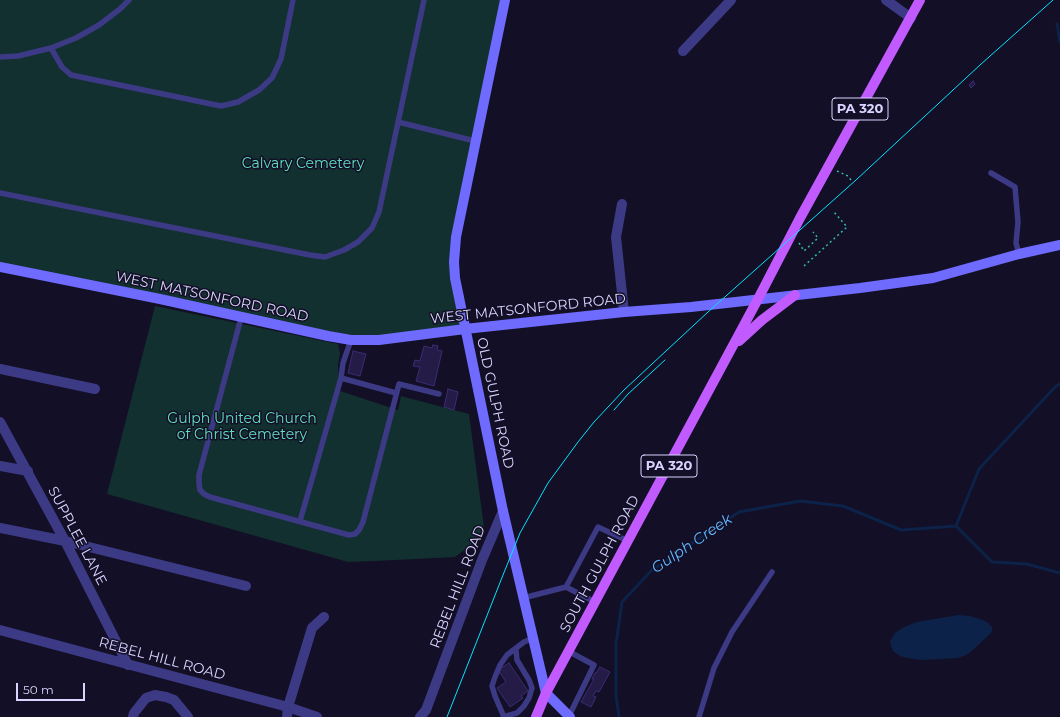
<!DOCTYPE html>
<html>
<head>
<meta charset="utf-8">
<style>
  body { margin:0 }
  #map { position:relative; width:1060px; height:717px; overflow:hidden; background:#130f26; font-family:Montserrat,sans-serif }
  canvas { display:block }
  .scale { position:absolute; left:16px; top:683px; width:69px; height:18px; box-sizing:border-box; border:2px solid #d9d4ff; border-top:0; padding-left:5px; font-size:12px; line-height:14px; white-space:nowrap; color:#d9d4ff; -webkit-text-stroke:3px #130f26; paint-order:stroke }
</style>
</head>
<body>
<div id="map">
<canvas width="1060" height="717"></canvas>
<div class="scale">50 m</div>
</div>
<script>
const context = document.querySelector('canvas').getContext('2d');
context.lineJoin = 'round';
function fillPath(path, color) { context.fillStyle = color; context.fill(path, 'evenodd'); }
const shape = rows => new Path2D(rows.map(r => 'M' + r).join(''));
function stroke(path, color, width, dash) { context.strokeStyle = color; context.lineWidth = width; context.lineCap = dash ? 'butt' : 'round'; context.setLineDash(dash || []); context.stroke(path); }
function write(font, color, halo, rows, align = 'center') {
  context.font = font + ' Montserrat,sans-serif'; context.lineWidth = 3; context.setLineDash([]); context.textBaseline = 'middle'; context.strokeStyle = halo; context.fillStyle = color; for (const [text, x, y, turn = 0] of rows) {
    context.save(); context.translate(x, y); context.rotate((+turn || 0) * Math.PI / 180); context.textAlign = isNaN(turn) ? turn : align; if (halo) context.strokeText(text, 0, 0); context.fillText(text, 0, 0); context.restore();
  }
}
fillPath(shape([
  [0,0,505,0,456,237,465,329,351,340,0,267],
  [155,306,338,344,340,353,338,366,340,391,398,410,401,396,469,414,484,527,478,540,455,557,375,561,348,562,107,494]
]), '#12302f');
fillPath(shape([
  [958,615,970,616,980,619,987,622,992,627,992,632,972,651,966,655,958,658,921,660,908,658,900,656,893,651,890,643,890,641,895,633,904,627,917,622]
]), '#0c2248');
stroke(shape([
  [1057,24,1060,42],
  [956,526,979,469,1056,386,1060,384],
  [619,717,616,695,616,644,622,602,652,570,739,512,800,501,843,506,901,530,956,526,992,562,1027,564,1060,573]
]), '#0c2248', 3);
const building = shape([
  [973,81,975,84,971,88,969,85,973,81],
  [433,345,438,346,437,350,442,351,434,386,416,381,420,367,413,366,415,360,420,361,424,346,432,348,433,345],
  [353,351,366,354,360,376,348,373,353,351],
  [448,389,458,392,454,410,444,407,448,389],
  [509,663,528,691,521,696,523,698,510,707,497,688,506,682,498,670,509,663],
  [600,667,610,672,599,692,596,691,593,696,596,697,591,707,581,702,594,679,592,679,595,673,596,673,600,667]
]);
fillPath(building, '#241b47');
stroke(building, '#3b2d73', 1);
stroke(shape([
  [837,171,848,176,851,180],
  [799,243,804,251,818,238,813,232],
  [804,266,847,227,834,212]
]), '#2fb8b0', 1.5, [2, 3]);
stroke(shape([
  [51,48,62,67,71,75,221,106,238,102,259,90,272,78,281,59,293,0],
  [0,57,18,56,51,48,76,38,99,25,120,9,129,0],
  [398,122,475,141],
  [991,173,1015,187,1018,222,1016,243,1019,254],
  [0,193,310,255,325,257,344,250,358,242,372,228,379,212,424,0],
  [241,318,199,475,199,483,200,490,204,494,210,497,349,535,355,534,359,530,363,522,399,384,439,394],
  [351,340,343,363,341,378,396,393],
  [300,521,341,378],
  [566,587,598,527,628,541],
  [523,598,566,587,595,602],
  [568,651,594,665,569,716],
  [503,717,517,713,524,706,529,698,532,688,529,680,517,660,516,650],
  [504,717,495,696,492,686,495,677,500,665,507,655,524,642,533,638],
  [699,717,714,668,732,632,772,572]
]), '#3d3a85', 5.5);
stroke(shape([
  [886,0,911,18],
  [683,51,731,0],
  [622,204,616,237,624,312],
  [0,369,95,389],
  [0,422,65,541,128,665],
  [0,466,28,471],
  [0,528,65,541,246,586],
  [0,630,288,707,317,717],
  [133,717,134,713,146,698,155,695,166,697,174,700,188,717],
  [287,717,288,707,312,628,324,617],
  [420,717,426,710,482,560,503,511]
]), '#3d3a85', 10);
stroke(shape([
  [505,0,456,237,454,262,455,278,503,511,546,693,570,717],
  [0,267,160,299,328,336,351,340,379,340,465,329,624,312,691,307,860,288,933,278,1019,254,1060,245]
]), '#6f6bff', 10);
stroke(shape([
  [739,341,762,320,795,295],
  [536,717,546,693,758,299,800,218,920,0]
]), '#c25bff', 10);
stroke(shape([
  [614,410,628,394,665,360],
  [447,717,503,575,520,533,548,483,578,442,594,422,624,390,708,312,856,180,980,65,1053,0]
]), '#00e5ff', 1);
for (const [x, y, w] of [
  [860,109,56],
  [669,466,56]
]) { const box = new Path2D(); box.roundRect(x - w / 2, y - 11, w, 22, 3); context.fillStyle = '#130f26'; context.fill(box); stroke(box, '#d9d4ff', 1); }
write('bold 13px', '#d9d4ff', null, [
  ["PA 320",860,109],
  ["PA 320",669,466]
]);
write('14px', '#5fe0c0', '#130f26', [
  ["Calvary Cemetery",303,164],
  ["Gulph United Church",242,419],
  ["of Christ Cemetery",242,435]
]);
write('14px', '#d9d4ff', '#130f26', [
  ["WEST MATSONFORD ROAD",212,297,12],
  ["WEST MATSONFORD ROAD",528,309,-6],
  ["OLD GULPH ROAD",495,403,78],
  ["SUPPLEE LANE",77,536,62],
  ["SOUTH GULPH ROAD",600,564,-62],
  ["REBEL HILL ROAD",458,587,-69],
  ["REBEL HILL ROAD",162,659,15]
]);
write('italic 15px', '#62b6ff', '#130f26', [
  ["Gulph Creek",692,544,-34]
]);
</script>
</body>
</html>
